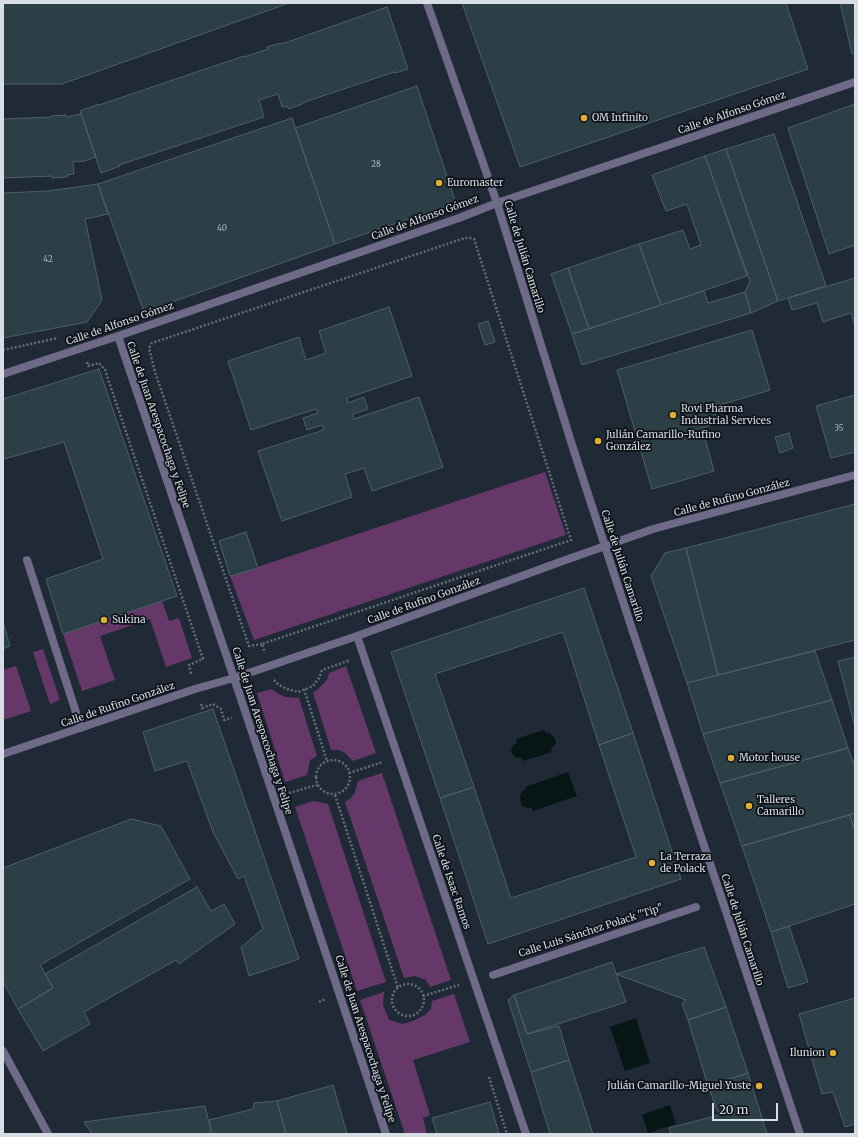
<!DOCTYPE html>
<html>
<head>
<meta charset="utf-8">
<style>
  body { margin:0 }
  #map { position:relative; width:858px; height:1137px; overflow:hidden; background:#202a36; font-family:Merriweather,serif }
  canvas { display:block }
  .frame { position:absolute; inset:0; border:4px solid #d6dde5; pointer-events:none }
  .scale { position:absolute; left:712px; top:1103px; width:66px; height:18px; box-sizing:border-box; border:2px solid #d6dde5; border-top:0; padding-left:5px; font-size:12px; line-height:14px; white-space:nowrap; color:#d6dde5; -webkit-text-stroke:3px #0e1218; paint-order:stroke }
</style>
</head>
<body>
<div id="map">
<canvas width="858" height="1137"></canvas>
<div class="frame"></div>
<div class="scale">20 m</div>
</div>
<script>
const context = document.querySelector('canvas').getContext('2d');
context.lineJoin = 'round';
function fillPath(path, color) { context.fillStyle = color; context.fill(path, 'evenodd'); }
const shape = rows => new Path2D(rows.map(r => 'M' + r).join(''));
function stroke(path, color, width, dash) { context.strokeStyle = color; context.lineWidth = width; context.lineCap = dash ? 'butt' : 'round'; context.setLineDash(dash || []); context.stroke(path); }
function write(font, color, halo, rows, align = 'center') {
  context.font = font + ' Merriweather,serif'; context.lineWidth = 3.5; context.setLineDash([]); context.textBaseline = 'middle'; context.strokeStyle = halo; context.fillStyle = color; for (const [text, x, y, turn = 0] of rows) {
    context.save(); context.translate(x, y); context.rotate((+turn || 0) * Math.PI / 180); context.textAlign = isNaN(turn) ? turn : align; if (halo) context.strokeText(text, 0, 0); context.fillText(text, 0, 0); context.restore();
  }
}
fillPath(shape([
  [545,472,566,535,254,640,230,576],
  [162,601,169,621,179,618,192,658,166,667,150,619,100,636,115,680,82,691,63,634],
  [43,649,60,700,50,704,33,652],
  [16,666,31,711,3,720,3,670],
  [346,666,376,753,353,761,345,753,339,750,331,750,313,692,316,691,327,680,329,673],
  [271,689,279,694,285,697,299,698,317,756,310,760,307,775,285,782,257,693],
  [382,773,451,980,430,987,426,980,415,976,404,978,345,802,351,798,355,792,358,781],
  [313,801,328,804,386,982,357,991,295,807],
  [384,992,383,1005,389,1020,403,1024,413,1021,425,1015,431,1009,432,1001,454,994,470,1042,413,1060,430,1115,423,1118,427,1134,405,1134,360,1000]
]), '#66386a');
fillPath(shape([
  [544,730,546,733,550,733,555,738,556,743,551,749,552,752,523,761,522,758,517,758,513,755,511,750,513,745,517,743,516,739],
  [568,772,577,796,533,811,532,808,527,808,521,805,520,796,522,791,526,789,525,787],
  [636,1018,650,1063,625,1071,610,1027],
  [670,1105,676,1124,648,1133,642,1115]
]), '#071615');
const building = shape([
  [3,3,289,3,62,84,3,84,3,3],
  [462,3,786,3,808,69,520,167,462,3],
  [840,3,855,3,855,53,852,54,840,3],
  [387,7,408,69,395,73,394,72,302,103,302,104,289,109,287,106,282,107,278,94,259,100,264,117,119,165,120,166,101,173,80,111,99,104,99,105,244,56,244,57,268,49,267,47,281,43,282,44,387,7],
  [417,86,456,203,335,244,295,128,417,86],
  [855,104,855,245,829,254,788,128,855,104],
  [81,114,96,157,85,161,73,162,74,174,67,175,67,177,52,178,53,176,3,178,3,119,51,117,51,116,66,115,66,117,81,114],
  [292,118,335,244,144,312,98,184,292,118],
  [774,134,826,286,778,301,726,149,774,134],
  [726,149,778,301,751,313,745,292,750,281,705,156,726,149],
  [705,156,747,276,661,305,639,244,683,230,690,249,701,245,687,204,666,211,652,175,705,156],
  [98,184,108,214,85,219,102,300,87,322,3,338,3,193,48,191,98,184],
  [639,244,661,305,589,329,568,268,639,244],
  [568,268,589,329,572,334,551,274,568,268],
  [855,278,855,326,851,313,823,322,817,303,792,310,788,298,855,278],
  [704,291,708,303,745,292,751,313,582,365,572,334,704,291],
  [389,307,412,376,347,398,348,403,364,397,368,409,353,414,354,419,419,397,443,467,372,491,364,468,345,474,352,497,282,521,258,451,324,430,322,425,307,430,303,418,318,413,316,409,251,430,228,361,299,337,306,360,326,353,319,331,389,307],
  [488,321,495,342,485,345,478,324,488,321],
  [752,330,770,390,713,407,718,423,702,428,714,471,652,489,617,370,752,330],
  [99,369,177,596,63,634,46,579,103,559,64,442,4,459,3,455,3,399,99,369],
  [855,395,855,452,831,458,816,406,855,395],
  [789,433,793,448,780,453,775,437,789,433],
  [855,504,855,640,718,675,686,548,855,504],
  [246,532,258,568,230,576,219,541,246,532],
  [686,548,718,675,687,683,651,576,665,553,686,548],
  [584,588,633,733,599,745,563,632,435,674,474,787,440,798,391,652,584,588],
  [3,622,10,646,3,649,3,622],
  [815,651,832,700,703,734,687,683,815,651],
  [855,657,855,727,838,661,855,657],
  [832,700,848,748,720,783,703,734,832,700],
  [213,709,299,959,249,976,241,947,263,929,244,876,238,879,213,832,187,761,155,771,143,732,213,709],
  [633,733,681,879,488,944,440,798,474,787,511,898,636,857,599,745,633,733],
  [848,748,855,768,855,813,742,846,720,783,848,748],
  [855,813,855,825,853,826,850,815,855,813],
  [850,815,855,833,855,904,771,932,742,846,850,815],
  [131,819,161,826,190,879,40,965,53,988,18,1009,3,982,3,868,131,819],
  [197,887,211,911,224,904,235,924,179,964,176,960,84,1012,90,1024,43,1051,18,1009,53,988,45,974,197,887],
  [789,926,808,982,788,988,771,932,789,926],
  [704,947,726,1007,688,1020,682,1003,686,1000,616,974,704,947],
  [612,962,626,1002,527,1034,514,995,612,962],
  [514,995,527,1034,559,1026,569,1060,531,1072,508,1000,514,995],
  [855,998,855,1124,845,1127,833,1092,822,1094,799,1014,855,998],
  [726,1007,748,1073,708,1086,688,1020,726,1007],
  [569,1060,593,1134,550,1134,531,1072,569,1060],
  [748,1073,767,1134,671,1134,669,1128,719,1115,708,1086,748,1073],
  [333,1085,347,1134,286,1134,277,1101,333,1085],
  [277,1101,286,1134,212,1134,209,1120,253,1109,254,1103,277,1101],
  [490,1102,499,1134,437,1134,432,1118,490,1102],
  [205,1106,211,1131,205,1134,92,1134,84,1122,205,1106]
]);
fillPath(building, '#2c3f46');
stroke(building, '#4c6068', 1);
stroke(shape([
  [3,350,58,338],
  [87,362,88,366,99,363,105,370,203,659,189,665,191,674],
  [262,644,249,646,155,372,149,348,152,343,465,238,470,238,474,239,571,540,262,644,265,653],
  [274,680,279,685,287,689,298,692,313,686,319,678,322,670,348,661,349,662],
  [304,689,327,761],
  [201,704,202,708,213,704,221,709,224,720,232,718],
  '316 777a17 17 0 1 1 34 0a17 17 0 1 1-34 0Z',
  [349,773,383,762],
  [289,793,317,785],
  [335,795,398,988],
  '392 1000a16 16 0 1 1 32 0a16 16 0 1 1-32 0Z',
  [423,996,459,985],
  [319,1002,326,999],
  [489,1077,507,1134]
]), '#646d78', 2.5, [2, 2]);
stroke(shape([
  [27,560,81,728]
]), '#6e6a88', 8);
stroke(shape([
  [427,3,497,203,573,448,632,629,800,1134],
  [118,336,234,678,386,1134],
  [3,374,118,336,459,218,497,203,855,82],
  [357,636,526,1134],
  [3,754,195,689,234,678,357,636,560,562,653,529,855,475],
  [493,975,696,907],
  [3,1051,48,1134]
]), '#6e6a88', 8);
for (const [x, y, r, color] of [
  [584,118,4,"#dfb034"],
  [439,183,4,"#dfb034"],
  [673,415,4,"#dfb034"],
  [598,441,4,"#dfb034"],
  [104,620,4,"#dfb034"],
  [731,758,4,"#dfb034"],
  [749,806,4,"#dfb034"],
  [652,863,4,"#dfb034"],
  [833,1053,4,"#dfb034"],
  [759,1086,4,"#dfb034"]
]) { const dot = new Path2D(); dot.arc(x, y, r, 0, 2 * Math.PI); context.fillStyle = color; context.fill(dot); stroke(dot, '#0e1218', 1.5); }
write('8px', '#acb6bd', null, [
  ["28",376,165],
  ["40",222,229],
  ["42",48,260],
  ["35",839,429]
]);
write('10px', '#d6dde5', '#0e1218', [
  ["Calle de Alfonso Gómez",732,113,-19],
  ["Calle de Alfonso Gómez",425,218,-20],
  ["Calle de Julián Camarillo",524,257,73],
  ["Calle de Alfonso Gómez",120,324,-19],
  ["Calle de Juan Arespacochaga y Felipe",158,425,71],
  ["Calle de Rufino González",732,498,-15],
  ["Calle de Julián Camarillo",622,566,72],
  ["Calle de Rufino González",424,601,-20],
  ["Calle de Rufino González",118,705,-19],
  ["Calle de Juan Arespacochaga y Felipe",262,731,72],
  ["Calle de Isaac Ramos",451,882,71],
  ["Calle de Julián Camarillo",742,930,72],
  ["Calle Luis Sánchez Polack \"Tip\"",591,931,-18],
  ["Calle de Juan Arespacochaga y Felipe",365,1039,72]
]);
write('10px', '#d6dde5', '#0e1218', [
  ["OM Infinito",592,118],
  ["Euromaster",447,183],
  ["Rovi Pharma",681,409],
  ["Industrial Services",681,421],
  ["Julián Camarillo-Rufino",606,435],
  ["González",606,447],
  ["Sukina",112,620],
  ["Motor house",739,758],
  ["Talleres",757,800],
  ["Camarillo",757,812],
  ["La Terraza",660,857],
  ["de Polack",660,869],
  ["Ilunion",825,1053,"right"],
  ["Julián Camarillo-Miguel Yuste",751,1086,"right"]
], 'left');
</script>
</body>
</html>
